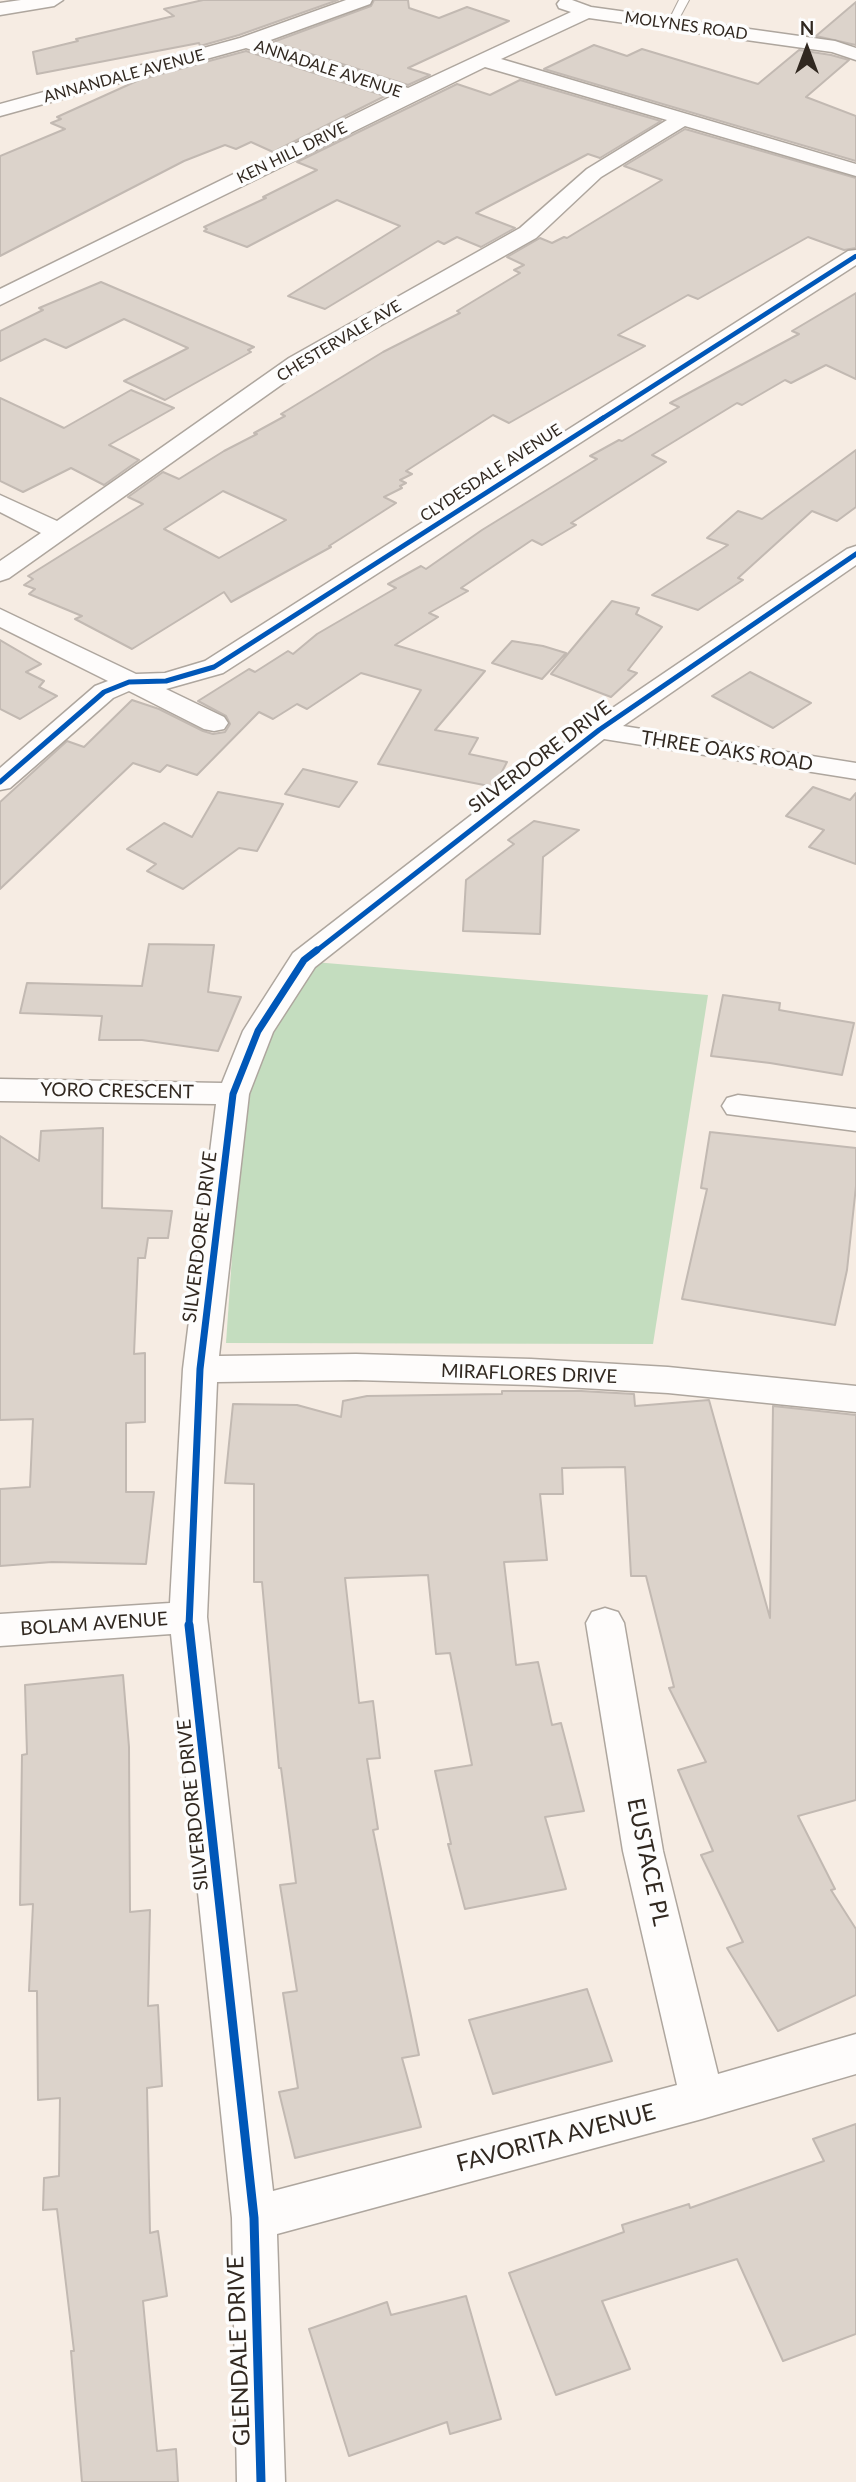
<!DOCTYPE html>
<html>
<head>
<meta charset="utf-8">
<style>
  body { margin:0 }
  #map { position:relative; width:856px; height:2482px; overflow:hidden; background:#f6ece3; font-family:Lato,sans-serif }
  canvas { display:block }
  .north { position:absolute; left:772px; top:14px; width:70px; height:70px; -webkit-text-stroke:5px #fdfdfd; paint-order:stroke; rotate:0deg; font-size:19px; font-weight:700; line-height:28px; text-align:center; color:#312820 }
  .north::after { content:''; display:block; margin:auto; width:24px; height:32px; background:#312820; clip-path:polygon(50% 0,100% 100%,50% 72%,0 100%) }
</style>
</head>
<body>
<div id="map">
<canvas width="856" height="2482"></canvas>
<div class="north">N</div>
</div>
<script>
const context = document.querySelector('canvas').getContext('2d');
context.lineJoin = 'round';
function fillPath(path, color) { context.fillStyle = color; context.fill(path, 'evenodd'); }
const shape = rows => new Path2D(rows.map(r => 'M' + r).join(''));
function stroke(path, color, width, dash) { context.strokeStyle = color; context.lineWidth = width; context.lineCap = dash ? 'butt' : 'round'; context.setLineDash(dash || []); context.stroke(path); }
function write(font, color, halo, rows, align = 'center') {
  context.font = font + ' Lato,sans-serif'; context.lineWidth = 7; context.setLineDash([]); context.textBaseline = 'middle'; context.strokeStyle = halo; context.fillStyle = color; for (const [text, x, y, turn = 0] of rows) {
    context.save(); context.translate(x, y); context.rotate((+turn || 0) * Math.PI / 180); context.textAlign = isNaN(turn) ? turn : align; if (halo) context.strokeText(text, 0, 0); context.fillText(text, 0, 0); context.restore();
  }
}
fillPath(shape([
  [314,962,708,995,653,1344,226,1343,243,1098,270,1035]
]), '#c4ddbf');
const building = shape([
  [203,0,338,0,239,35,200,46,199,43,37,74,33,52,78,41,76,39,174,16,164,9,203,0],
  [374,0,408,0,409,8,439,18,467,7,509,21,408,68,430,75,408,85,273,42,371,6,374,0],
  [856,2,856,45,816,36,856,2],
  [594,45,627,56,642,49,758,84,799,50,831,55,849,60,806,97,856,116,856,161,544,69,594,45],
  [246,51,385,96,273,152,251,142,236,149,225,145,184,161,0,256,0,156,65,129,51,123,61,119,57,117,139,80,246,51],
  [520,80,661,121,600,158,588,154,476,213,515,228,481,247,457,237,444,244,438,241,325,309,288,296,400,226,337,200,247,247,204,231,207,229,204,227,266,198,263,197,317,170,297,162,457,84,490,95,520,80],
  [685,129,856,178,856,248,844,250,808,237,698,299,688,295,618,335,645,346,509,423,493,415,406,471,412,474,400,480,406,483,400,486,402,488,384,497,396,503,329,546,331,547,231,602,224,592,132,649,75,619,82,616,29,594,35,589,24,585,33,579,28,576,143,504,128,497,163,472,179,479,224,451,257,434,254,433,285,416,281,414,383,352,460,313,457,311,520,273,514,270,524,265,507,257,540,238,552,243,564,237,567,238,662,180,624,166,685,129],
  [223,491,286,520,219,558,164,529,223,491],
  [101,282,122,291,254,347,248,350,251,352,165,400,124,381,188,348,124,319,66,348,45,339,0,361,0,331,43,310,39,308,101,282],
  [856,293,856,379,826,365,791,383,785,380,742,405,737,403,652,455,666,462,571,523,576,525,542,545,532,540,461,588,468,591,429,613,438,617,395,645,485,671,435,730,478,738,469,754,507,762,494,787,378,764,421,690,361,673,307,709,297,704,273,719,259,712,197,775,167,765,160,772,133,763,0,889,0,802,67,741,84,747,132,700,159,709,203,731,213,734,225,732,230,724,226,716,198,701,249,669,255,672,288,651,293,654,317,634,396,588,388,584,421,566,426,569,482,530,597,459,590,456,619,440,622,441,679,407,670,403,799,334,792,331,856,293],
  [131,390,174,408,109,445,139,460,104,485,71,468,23,492,0,481,0,398,64,428,131,390],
  [856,450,856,507,837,521,812,511,738,578,743,580,698,610,652,595,728,545,707,538,738,511,762,519,856,450],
  [612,601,639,608,636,614,662,627,628,670,637,673,611,697,551,674,612,601],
  [0,640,41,664,26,672,44,681,39,687,57,696,20,719,0,709,0,640],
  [512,641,543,646,566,653,542,679,492,663,512,641],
  [750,672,811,703,773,728,712,696,750,672],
  [303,769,357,782,339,807,285,794,303,769],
  [813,787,850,800,856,793,856,864,809,847,824,830,786,816,813,787],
  [218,792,283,804,257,851,239,848,183,889,147,871,156,864,127,849,164,823,192,837,218,792],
  [534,821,579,830,543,857,540,934,463,931,466,880,514,844,508,840,534,821],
  [149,944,214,945,208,992,241,997,218,1051,142,1040,99,1040,102,1016,20,1013,27,983,142,986,149,944],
  [723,995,780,1003,779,1010,854,1023,842,1075,770,1063,711,1056,723,995],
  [103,1128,102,1208,172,1211,168,1238,148,1238,145,1258,138,1258,134,1354,145,1353,145,1422,126,1423,126,1492,154,1492,146,1564,52,1562,0,1566,0,1489,30,1487,33,1419,0,1420,0,1136,39,1161,41,1131,103,1128],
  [710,1132,856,1148,856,1186,847,1270,835,1325,682,1299,707,1189,701,1188,710,1132],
  [502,1391,581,1391,634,1394,635,1406,709,1400,770,1618,773,1406,856,1415,856,1800,798,1816,835,1889,831,1890,856,1929,856,1995,778,2031,727,1948,743,1942,701,1855,713,1851,678,1770,706,1762,669,1688,674,1687,646,1576,631,1576,625,1467,562,1468,563,1494,540,1494,547,1560,504,1562,516,1665,538,1662,552,1725,561,1723,584,1811,545,1817,566,1889,465,1909,448,1844,451,1844,435,1771,472,1765,450,1653,436,1654,428,1575,345,1578,359,1703,373,1701,380,1758,367,1759,378,1829,373,1830,419,2055,402,2058,421,2127,295,2158,279,2092,298,2088,283,1993,297,1991,280,1885,296,1883,281,1768,279,1768,262,1582,254,1582,254,1484,225,1483,233,1404,297,1405,341,1417,343,1401,367,1396,502,1394,502,1391],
  [123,1675,129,1747,130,1912,150,1910,148,2006,158,2005,162,2086,147,2088,150,2233,158,2231,167,2296,143,2301,157,2451,176,2449,178,2482,82,2482,71,2351,74,2351,57,2209,43,2210,44,2178,59,2176,60,2098,38,2100,37,1991,29,1991,33,1904,20,1905,22,1755,27,1754,25,1685,123,1675],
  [587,1989,612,2061,493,2094,469,2020,587,1989],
  [856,2124,856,2334,783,2361,737,2259,602,2301,630,2369,556,2395,509,2273,624,2232,622,2225,689,2204,690,2208,824,2161,813,2139,856,2124],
  [466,2296,501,2419,450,2434,447,2422,349,2456,309,2329,387,2302,391,2315,466,2296]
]);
fillPath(building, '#dcd3cb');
stroke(building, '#c2b9b2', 2);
const lane = shape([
  [679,0,689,0,675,26,669,26,667,24,679,0]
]);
const street = shape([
  [21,0,63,0,54,6,0,15,0,3,21,0],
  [346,0,372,0,370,4,265,42,408,88,571,12,559,8,557,4,560,0,572,0,591,7,835,41,856,48,856,60,832,52,589,18,501,59,856,164,856,176,685,126,601,177,536,238,305,368,9,578,0,581,0,561,41,533,0,512,0,495,57,521,289,358,520,228,587,169,667,120,485,67,0,305,0,289,392,96,246,48,0,116,0,104,240,38,346,0],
  [856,250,856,265,223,673,166,689,224,717,228,723,224,729,214,731,204,729,129,691,113,698,10,788,0,790,0,768,95,686,108,681,0,627,0,609,136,674,165,673,205,661,848,251,856,250],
  [856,546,856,565,623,726,856,763,856,779,604,739,315,967,273,1032,249,1094,219,1356,356,1354,531,1359,668,1367,856,1386,856,1412,668,1393,531,1385,356,1380,217,1382,207,1617,273,2191,677,2085,623,1851,586,1623,592,1612,605,1608,618,1612,624,1623,663,1851,718,2074,856,2034,856,2074,702,2119,277,2234,285,2482,237,2482,232,2218,171,1634,0,1646,0,1614,170,1603,183,1369,216,1104,0,1101,0,1079,222,1083,243,1031,293,953,589,724,847,549,856,546],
  [738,1095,856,1109,856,1131,727,1114,722,1106,727,1098,738,1095]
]);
stroke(lane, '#aea69e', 2);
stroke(street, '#aea69e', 3);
fillPath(lane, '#fefcfb');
fillPath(street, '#fefcfb');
stroke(shape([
  [600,420,856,256]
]), '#0057b8', 4.5);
stroke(shape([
  [0,782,104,692,129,682,166,681,214,667,603,418],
  [315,952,599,730,856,554]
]), '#0057b8', 5);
stroke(shape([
  [189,1626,200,1369,233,1094,258,1031,304,960,317,950]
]), '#0057b8', 7);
stroke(shape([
  [189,1625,254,2218,261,2482]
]), '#0057b8', 9);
write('16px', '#312820', '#fdfdfd', [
  ["MOLYNES ROAD",686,26,8],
  ["ANNADALE AVENUE",328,69,18],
  ["ANNANDALE AVENUE",124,76,-15],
  ["KEN HILL DRIVE",292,153,-26],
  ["CHESTERVALE AVE",339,341,-31],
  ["CLYDESDALE AVENUE",491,473,-33]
]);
write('19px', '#312820', '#fdfdfd', [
  ["THREE OAKS ROAD",727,751,9],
  ["SILVERDORE DRIVE",540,757,-37],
  ["YORO CRESCENT",117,1091,1],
  ["SILVERDORE DRIVE",200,1237,-83],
  ["MIRAFLORES DRIVE",529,1374,2],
  ["BOLAM AVENUE",94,1624,-4],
  ["SILVERDORE DRIVE",193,1805,-96]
]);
write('23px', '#312820', '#fdfdfd', [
  ["EUSTACE PL",648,1862,78],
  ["FAVORITA AVENUE",556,2138,-15],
  ["GLENDALE DRIVE",239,2351,-92]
]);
</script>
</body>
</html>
